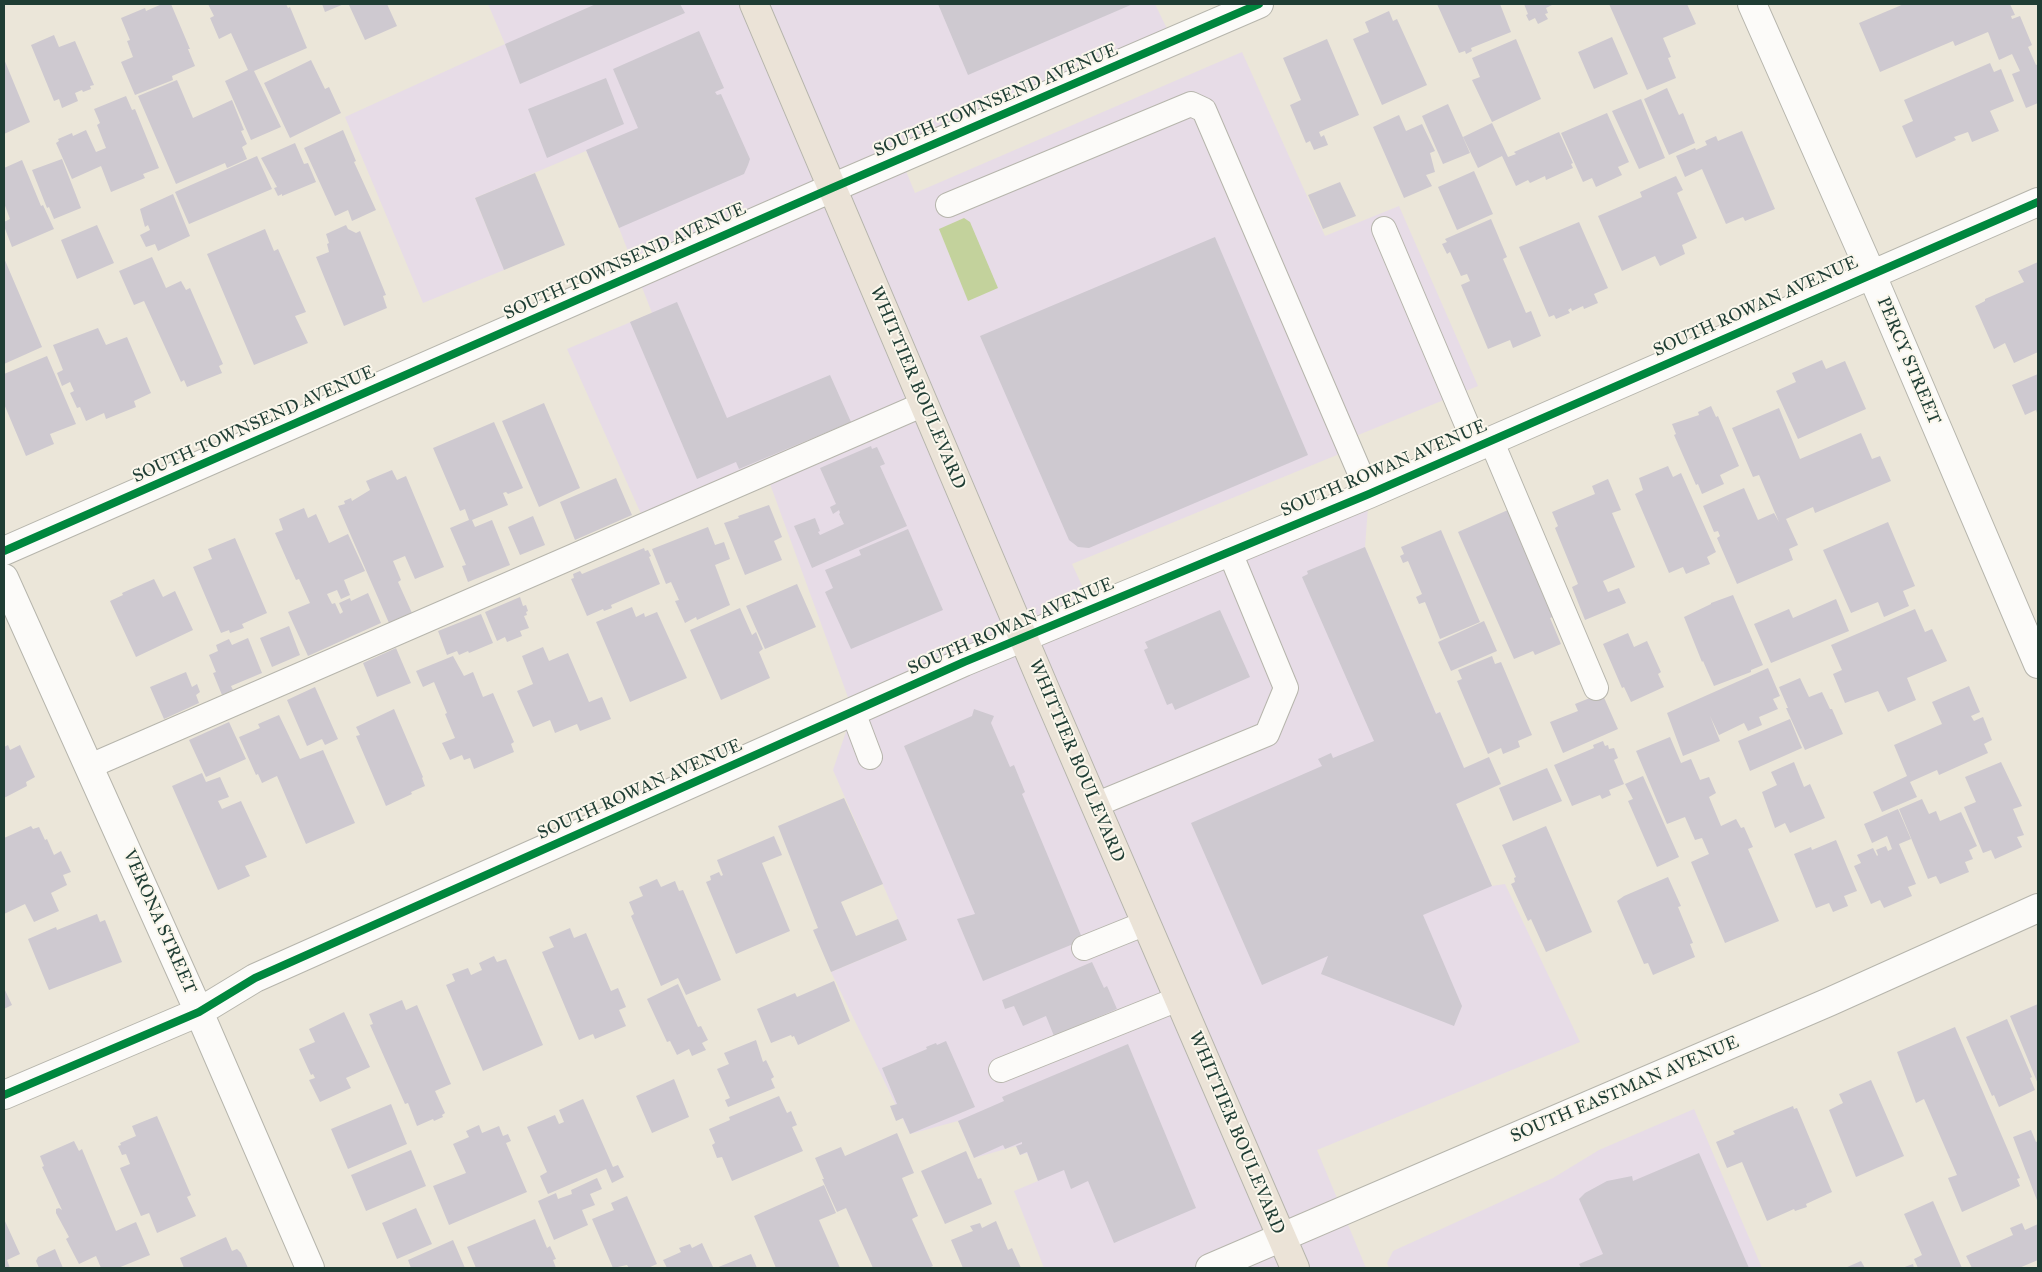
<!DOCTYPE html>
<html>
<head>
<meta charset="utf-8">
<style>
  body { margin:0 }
  #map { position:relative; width:2042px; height:1272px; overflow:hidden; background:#ebe6d9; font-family:"IM FELL Great Primer",serif }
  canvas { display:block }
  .frame { position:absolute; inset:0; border:5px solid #1f3d34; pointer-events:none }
</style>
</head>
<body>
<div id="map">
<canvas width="2042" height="1272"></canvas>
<div class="frame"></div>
</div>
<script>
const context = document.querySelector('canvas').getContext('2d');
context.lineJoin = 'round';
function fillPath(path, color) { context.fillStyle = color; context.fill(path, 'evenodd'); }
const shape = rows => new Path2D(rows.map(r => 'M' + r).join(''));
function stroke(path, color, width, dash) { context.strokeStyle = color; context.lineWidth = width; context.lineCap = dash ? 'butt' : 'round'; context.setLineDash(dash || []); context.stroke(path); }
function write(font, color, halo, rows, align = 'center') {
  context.font = font + ' "IM FELL Great Primer",serif'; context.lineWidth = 4; context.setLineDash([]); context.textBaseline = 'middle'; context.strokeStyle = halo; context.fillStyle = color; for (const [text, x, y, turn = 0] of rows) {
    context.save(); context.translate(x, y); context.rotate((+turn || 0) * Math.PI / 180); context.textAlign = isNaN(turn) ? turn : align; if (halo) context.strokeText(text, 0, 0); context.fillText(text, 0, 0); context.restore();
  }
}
fillPath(shape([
  [488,4,1155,4,1173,41,901,159,915,193,1242,52,1325,236,1399,206,1478,386,1346,440,1349,450,1072,564,1092,607,1369,494,1365,547,1436,713,1440,712,1476,795,1456,804,1492,886,1505,884,1580,1042,1317,1150,1366,1268,1044,1268,1014,1191,1038,1181,1027,1153,1020,1155,1016,1146,974,1158,958,1121,910,1134,831,972,907,940,833,770,853,711,766,473,646,525,567,349,652,313,619,228,586,151,475,198,504,270,423,303,345,117,505,44],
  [1694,1109,1762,1268,1389,1268,1387,1263,1393,1251,1553,1178,1599,1150]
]), '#e7dce7');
fillPath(shape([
  [964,218,970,222,998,288,968,301,939,229]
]), '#c3d29c');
fillPath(shape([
  [162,4,171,4,190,49,188,49,195,66,172,76,173,80,135,95,121,62,133,57,127,41,130,40,121,18,145,8,146,11],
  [208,4,286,4,288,8,290,7,307,48,254,71,281,127,251,140,225,81,248,70,231,33,219,39,210,18,214,16],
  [322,4,344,4,325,12],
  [351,4,387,4,397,26,365,40,349,5],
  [596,4,680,4,685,13,520,84,505,44],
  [938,4,1133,4,968,75],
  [1437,4,1500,4,1511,32,1471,48,1472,51,1466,54,1465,51,1459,53],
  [1524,4,1554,4,1546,8,1548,13,1545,14,1548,19,1538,24,1535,18,1529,21,1526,15,1528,14],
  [1609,4,1687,4,1696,24,1663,38,1671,57,1668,58,1676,78,1647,90],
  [1904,4,2010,4,2015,15,2011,16,2012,19,2020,16,2032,45,2028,47,2036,65,2038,64,2038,103,2026,108,2012,74,2020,71,2012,54,1999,60,1988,32,1955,46,1953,41,1880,72,1859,23],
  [1389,11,1393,21,1397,19,1427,85,1382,105,1353,39,1369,32,1365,22],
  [699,31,724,88,715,92,717,95,721,94,750,159,748,165,744,174,619,228,586,150,638,128,613,69],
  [54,35,59,47,75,41,94,85,90,86,91,89,83,92,82,90,75,93,78,101,62,108,59,99,54,101,31,45],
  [1612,37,1628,74,1594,89,1578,52],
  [1327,39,1359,115,1319,132,1321,137,1324,135,1328,145,1314,150,1310,141,1306,143,1290,105,1301,100,1283,58],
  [1516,39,1541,99,1492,122,1472,80,1480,77,1472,58],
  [4,59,30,122,4,134],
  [311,60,325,89,329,87,341,113,290,138,264,83],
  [1990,63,1994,72,2001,69,2014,101,1990,111,1999,131,1972,142,1968,132,1954,137,1956,140,1916,158,1902,126,1913,121,1904,100],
  [606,78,624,124,547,158,528,109],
  [177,80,193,118,232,100,244,130,241,131,247,144,242,147,247,159,227,168,225,163,176,184,138,96],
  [1667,88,1679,115,1683,113,1695,143,1669,155,1644,99],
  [126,96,132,110,135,109,159,168,143,174,145,178,111,192,101,166,72,179,56,143,59,141,58,139,72,133,73,136,86,130,96,152,106,148,97,125,100,123,94,109],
  [1641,99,1665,158,1639,169,1612,111],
  [1448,104,1470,153,1443,164,1422,116],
  [1607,113,1629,162,1618,167,1622,175,1596,187,1592,178,1583,182,1561,133],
  [1399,115,1406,131,1422,124,1435,151,1430,153,1435,172,1426,175,1432,186,1404,198,1373,127],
  [1492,123,1508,157,1516,154,1514,152,1559,132,1573,163,1571,164,1573,168,1546,180,1545,176,1530,183,1528,180,1516,186,1502,156,1478,168,1463,137],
  [343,130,356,161,354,162,376,210,352,221,348,210,335,216,304,148],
  [1742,131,1775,209,1745,221,1743,217,1726,224,1702,169,1685,177,1676,156,1695,148,1696,150,1707,145,1705,141,1716,136,1718,141],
  [295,143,304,164,308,163,316,182,282,196,282,194,278,196,274,188,277,187,261,158],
  [257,156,272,189,189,224,175,192],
  [62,159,81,208,54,219,49,207,47,208,32,170],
  [22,160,41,206,43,205,54,229,12,247,4,226,4,222,10,219,4,203,4,168],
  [1474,171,1493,214,1457,230,1438,187],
  [535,173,565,245,504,270,475,198],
  [1676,176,1683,190,1677,193,1697,238,1682,245,1685,254,1660,266,1655,256,1622,271,1598,216,1642,197,1640,192],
  [1340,182,1356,216,1323,229,1308,195],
  [173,194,190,236,158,251,155,244,146,247,140,235,150,230,148,225,145,227,140,209],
  [1491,219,1507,257,1503,259,1526,313,1531,311,1541,336,1513,348,1510,340,1488,349,1461,285,1470,281,1467,274,1461,276,1450,252,1447,254,1442,244,1447,242,1445,239],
  [1579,222,1608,288,1594,294,1598,303,1584,309,1583,306,1572,311,1571,308,1568,310,1570,313,1556,319,1554,315,1549,317,1519,247],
  [97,225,114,263,77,279,61,240],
  [346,225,348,229,356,233,360,231,386,295,383,296,387,308,344,326,316,257,329,252,327,244,329,243,326,234],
  [265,229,274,251,278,249,306,312,295,316,308,343,254,365,207,254],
  [1215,237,1308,455,1089,548,1078,547,1069,540,980,336],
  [152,257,166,288,181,281,186,290,190,288,223,364,219,366,222,373,187,387,184,380,181,382,144,301,134,305,119,271],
  [4,258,42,347,4,364],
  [2038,262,2038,352,2014,363,2005,343,1994,349,1975,306,1985,301,1985,299,2024,282,2018,271],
  [677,302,727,418,830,375,851,422,739,469,736,462,697,479,630,322],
  [98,328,106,345,127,337,151,393,134,401,136,407,106,419,104,413,86,421,80,407,77,408,70,393,74,391,70,382,62,386,57,373,63,370,53,345],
  [47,356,76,424,50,434,54,444,26,456,4,404,4,374],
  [1822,360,1826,369,1845,361,1866,409,1798,439,1776,391,1796,382,1792,373],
  [2038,374,2038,416,2036,410,2025,415,2012,385],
  [544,403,580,488,539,507,502,421],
  [1711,406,1716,417,1718,416,1739,466,1720,475,1724,484,1702,494,1698,484,1696,485,1674,435,1676,434,1672,424,1699,415,1698,412],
  [1779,408,1800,459,1861,433,1872,459,1880,456,1891,481,1815,513,1813,507,1786,519,1798,545,1789,549,1793,560,1737,584,1717,538,1720,536,1718,531,1714,532,1703,506,1744,488,1758,520,1774,513,1779,522,1759,475,1753,477,1732,428],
  [494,422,523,488,508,494,506,492,503,493,508,505,472,520,475,527,492,520,510,565,468,582,462,566,466,565,450,528,469,520,465,509,460,511,433,448],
  [871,446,872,449,877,447,885,464,880,466,907,526,812,568,794,526,815,518,820,531,818,532,820,535,844,524,839,514,840,513,839,510,833,514,830,507,836,504,820,468],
  [1668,466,1673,477,1681,473,1716,552,1707,557,1710,564,1686,574,1683,567,1669,573,1635,494,1643,490,1639,478],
  [392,470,397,480,406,476,444,567,415,579,405,556,393,561,401,580,398,582,412,613,389,623,338,506,345,504,344,501,351,498,352,501,370,490,366,481],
  [616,478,632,515,575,540,560,502],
  [1608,479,1621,510,1612,513,1635,567,1603,581,1608,592,1619,588,1626,603,1585,620,1572,587,1578,584,1555,528,1558,526,1552,512,1595,494,1592,486],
  [769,505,782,537,774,541,782,560,745,575,724,523,739,518,738,516],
  [304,508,308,518,316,514,329,543,348,534,365,571,344,580,350,595,341,599,337,590,327,594,332,604,335,603,340,614,343,612,339,603,350,598,351,601,368,593,381,623,308,656,288,612,310,603,299,579,296,580,275,533,283,530,279,519],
  [1508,510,1521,533,1518,534,1555,616,1550,618,1561,644,1535,655,1533,651,1514,659,1458,532],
  [533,516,545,545,520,555,508,527],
  [1888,522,1915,586,1903,591,1909,606,1884,617,1878,602,1851,613,1823,550],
  [708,527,715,545,724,542,730,559,715,565,730,605,697,620,696,617,685,623,675,601,679,600,671,582,666,584,652,549],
  [908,529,943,610,851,649,825,592,833,588,825,570,861,555,859,550],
  [1441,530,1480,622,1440,639,1425,602,1419,604,1416,597,1422,594,1408,561,1403,563,1400,556,1404,554,1401,547],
  [235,538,267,613,242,624,244,628,230,633,229,630,221,633,193,567,212,559,208,549],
  [1365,547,1436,714,1440,712,1464,768,1489,757,1501,784,1456,804,1492,886,1423,915,1462,1006,1454,1026,1321,974,1328,956,1262,985,1191,823,1322,766,1318,759,1331,753,1333,758,1374,741,1302,577,1308,574,1307,571],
  [644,548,645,551,648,550,651,556,649,557,660,584,611,605,612,608,604,611,603,609,587,616,571,579,574,578,573,574,580,571,582,574],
  [154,579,163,597,175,591,193,630,136,657,110,601,123,595,122,593],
  [797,584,816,627,765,649,746,606],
  [1733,595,1763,665,1751,670,1751,672,1714,686,1703,661,1702,662,1684,617,1711,604,1711,603],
  [520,597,523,606,526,605,528,611,526,612,527,615,524,616,529,628,520,631,522,636,507,642,505,637,497,641,485,612],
  [1836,599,1849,631,1771,663,1754,624,1789,609,1793,618],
  [632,607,636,617,644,613,645,617,657,612,687,678,630,702,596,622],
  [740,608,752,635,756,632,763,649,759,652,770,678,721,700,690,630],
  [1915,609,1925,632,1932,629,1947,661,1907,678,1916,700,1888,712,1878,691,1845,703,1833,674,1842,670,1831,645],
  [1220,610,1250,677,1175,710,1172,703,1167,705,1144,650,1148,648,1145,642],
  [481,614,493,643,469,653,468,651,459,655,457,651,447,655,438,631],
  [1484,621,1497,651,1451,671,1438,642],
  [289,626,300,655,272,667,260,638],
  [1628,633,1634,647,1647,641,1661,672,1658,674,1664,687,1631,702,1624,687,1622,688,1603,644],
  [248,638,262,673,231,686,233,690,222,695,213,673,216,672,209,655,218,651,216,645,229,639,232,645],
  [543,647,549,661,568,653,589,702,602,697,611,719,580,731,577,724,555,733,550,720,533,727,517,691,533,684,522,656],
  [396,648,411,683,377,697,363,663],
  [453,656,464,676,473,672,483,697,493,693,514,742,511,744,514,752,474,769,470,758,464,760,462,755,450,760,442,743,455,738,445,714,447,713,434,682,423,687,416,671],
  [1492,656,1495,664,1501,662,1532,735,1518,741,1520,747,1503,754,1501,748,1488,754,1457,681,1462,679,1458,670],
  [1768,668,1780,696,1773,699,1778,709,1759,717,1762,725,1748,731,1744,723,1719,735,1710,716,1720,741,1683,756,1667,713],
  [186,672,192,687,197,684,200,692,196,695,199,703,164,719,150,687],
  [1800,678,1809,697,1822,692,1830,709,1832,709,1843,734,1805,750,1786,708,1788,708,1779,687],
  [1969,686,1980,712,1971,716,1974,721,1983,717,1992,740,1984,744,1988,753,1939,775,1937,770,1910,782,1917,797,1882,812,1873,792,1907,776,1894,745,1942,724,1932,702],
  [315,687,338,739,325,745,322,739,307,746,287,700],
  [1602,693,1618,729,1563,753,1550,722,1578,711,1575,704],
  [394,709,423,777,422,778,425,786,411,792,412,794,386,806,356,736,360,735,356,727],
  [974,709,994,716,991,723,1010,767,1014,765,1025,792,1022,794,1083,940,983,981,957,919,975,914,904,746,972,716],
  [279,715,300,759,323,750,355,823,306,844,277,776,262,783,258,774,256,775,239,737,260,728,258,724],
  [1790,719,1802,748,1750,771,1738,741],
  [229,722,246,759,206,777,189,740],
  [1670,737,1681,763,1691,759,1700,780,1709,777,1716,793,1709,797,1721,826,1736,819,1741,828,1744,827,1753,847,1748,849,1779,921,1725,943,1691,862,1709,854,1702,838,1695,840,1685,817,1667,824,1636,751],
  [1603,741,1605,746,1608,745,1609,749,1614,748,1618,758,1614,760,1624,784,1609,790,1611,795,1602,799,1600,795,1572,806,1554,765,1594,748,1593,745],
  [8,745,10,750,20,745,35,777,26,782,27,786,4,798,4,747],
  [1794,762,1804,787,1810,784,1825,818,1790,833,1785,823,1775,828,1762,792,1777,785,1771,772],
  [2001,762,2022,806,2013,809,2024,835,2017,837,2022,847,1995,859,1991,850,1983,853,1964,807,1976,802,1965,777],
  [1547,768,1562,801,1513,821,1499,788],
  [202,773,206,782,220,777,229,797,218,801,222,809,241,801,267,857,245,866,250,876,218,890,172,786],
  [1643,776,1679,857,1657,867,1628,801,1633,799,1625,784],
  [844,798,883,884,841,902,856,936,898,919,907,940,831,972,813,930,818,928,778,826],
  [1922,799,1929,814,1936,811,1940,821,1961,812,1977,846,1969,850,1973,859,1965,862,1969,872,1940,884,1936,876,1928,879,1899,809],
  [1898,809,1911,839,1899,844,1916,884,1908,887,1912,896,1884,908,1880,900,1871,904,1854,866,1861,863,1857,855,1873,848,1877,856,1878,855,1876,850,1886,846,1888,851,1892,849,1887,836,1872,843,1864,824],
  [31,826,33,829,39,827,45,840,47,839,54,855,61,851,71,872,63,875,67,885,51,893,59,911,34,922,25,904,4,914,4,838],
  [1546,826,1592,932,1546,952,1531,919,1528,921,1511,884,1515,882,1514,878,1516,877,1502,845],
  [774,836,782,855,762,863,790,931,736,954,706,882,711,880,710,876,719,872,721,876,723,875,717,860],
  [1836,840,1857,891,1844,896,1848,906,1833,912,1829,903,1816,908,1794,854,1811,847,1812,850],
  [1668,877,1681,906,1678,907,1693,943,1690,944,1695,957,1653,975,1648,963,1644,964,1617,901,1624,896],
  [657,879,661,887,675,881,679,891,683,890,721,980,686,995,678,978,661,986,631,916,634,914,629,902,643,896,639,887],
  [97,914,100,922,105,920,122,962,49,990,28,939,56,927,57,930],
  [570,928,574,938,586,933,611,991,618,988,626,1007,619,1010,626,1026,595,1039,593,1034,579,1040,542,952,554,947,549,937],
  [494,956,497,962,506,959,543,1045,483,1071,446,985,455,981,452,974,468,968,471,975,482,970,479,963],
  [1092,962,1104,988,1107,986,1117,1009,1054,1036,1046,1016,1023,1026,1014,1006,1005,1009,1002,1000],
  [834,981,850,1021,798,1045,794,1036,792,1037,791,1035,771,1043,757,1009,795,993,797,997],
  [678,984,698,1027,701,1026,708,1040,702,1043,706,1050,692,1056,689,1049,677,1055,670,1041,667,1042,647,999],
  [4,988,12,1005,4,1009],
  [402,1000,406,1010,417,1005,451,1084,435,1091,445,1113,442,1115,443,1117,434,1121,433,1119,417,1126,408,1103,405,1104,370,1025,373,1024,369,1014],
  [2038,1004,2038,1084,2010,1016],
  [344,1012,370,1067,346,1078,351,1088,320,1102,309,1080,315,1078,313,1074,311,1075,299,1049,315,1042,309,1029],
  [2007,1019,2032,1077,2030,1078,2035,1090,1999,1107,1994,1095,1992,1096,1966,1037],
  [1955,1027,2020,1178,2017,1179,2020,1186,1962,1212,1948,1178,1957,1175,1924,1099,1916,1103,1897,1052],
  [756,1040,763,1062,766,1060,774,1077,771,1079,775,1088,728,1107,725,1100,730,1098,717,1069,729,1064,724,1053],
  [946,1041,975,1107,910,1134,903,1118,896,1121,890,1106,897,1104,882,1068,927,1049,926,1047,936,1043,937,1045],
  [1128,1044,1196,1208,1114,1243,1088,1181,1071,1189,1064,1170,1038,1181,1027,1152,1020,1155,1016,1146,1022,1144,1022,1142,1005,1149,1003,1145,974,1158,958,1121,1004,1101,1002,1097],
  [674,1079,689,1117,652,1133,636,1096],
  [1871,1080,1904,1156,1856,1177,1829,1110,1843,1103,1839,1094],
  [779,1096,787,1113,791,1111,797,1125,792,1127,803,1151,732,1181,722,1157,717,1158,712,1145,715,1143,709,1129,730,1120,729,1117],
  [583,1099,613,1167,618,1165,624,1177,612,1183,606,1169,548,1194,540,1176,547,1172,527,1127,555,1115,559,1124,564,1122,559,1110],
  [391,1104,407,1144,348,1169,331,1129],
  [1793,1106,1794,1109,1797,1108,1832,1192,1806,1204,1807,1207,1795,1211,1794,1209,1767,1221,1742,1162,1727,1168,1716,1142,1735,1134,1733,1131],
  [157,1116,191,1195,187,1197,196,1216,157,1233,149,1213,141,1216,120,1168,130,1164,126,1154,122,1155,118,1146,121,1145,120,1143,136,1136,132,1126],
  [479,1125,482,1133,499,1126,503,1136,508,1134,511,1141,506,1143,527,1192,449,1225,433,1186,466,1173,453,1144,469,1137,466,1131],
  [2031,1130,2036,1142,2038,1141,2038,1203,2013,1137],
  [897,1133,914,1173,902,1178,918,1216,912,1219,933,1266,929,1268,873,1268,846,1208,837,1212,822,1179,824,1179,815,1158,841,1147,845,1156],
  [74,1141,79,1151,82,1149,116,1231,136,1222,150,1255,118,1268,101,1268,96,1256,79,1264,66,1239,69,1237,56,1213,56,1209,59,1208,62,1210,42,1167,44,1166,40,1156],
  [411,1150,426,1186,366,1211,351,1175],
  [966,1151,978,1179,981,1178,992,1204,945,1224,921,1171],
  [1699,1153,1749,1268,1581,1268,1579,1264,1603,1254,1579,1199,1585,1193,1607,1181,1632,1176,1633,1181],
  [597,1178,602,1189,590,1194,595,1205,582,1210,588,1225,554,1240,538,1201,556,1193,558,1199,572,1194,571,1190],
  [824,1185,836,1213,819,1220,840,1268,776,1268,754,1216],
  [627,1196,657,1264,648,1268,629,1268,627,1265,613,1268,592,1219,614,1210,611,1203],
  [1933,1201,1962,1268,1918,1268,1914,1259,1922,1255,1904,1214],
  [416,1208,432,1244,397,1259,382,1223],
  [4,1219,20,1254,7,1260,10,1268,4,1268],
  [535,1219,547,1248,550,1246,556,1259,553,1260,556,1268,476,1268,467,1247],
  [996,1221,1008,1250,1012,1248,1021,1268,963,1268,951,1240,973,1231,970,1226,980,1223,982,1228],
  [2022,1223,2025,1230,2038,1224,2038,1260,2019,1268,1972,1268,1966,1256,2013,1235,2010,1228],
  [226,1237,232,1251,237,1249,241,1253,248,1268,184,1268,180,1258],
  [453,1240,465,1268,411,1268,408,1260],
  [702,1243,713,1267,667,1268,663,1260,681,1252,679,1248,690,1244,692,1248],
  [55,1249,63,1268,39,1268,36,1261,38,1257],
  [751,1254,757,1268,716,1268],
  [1861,1261,1865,1268,1845,1268],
  [1913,1264,1914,1268,1902,1268]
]), '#cec9d0');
const service = shape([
  [948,205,1191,104,1204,110,1369,494],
  [1384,229,1476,446],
  [1491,440,1596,688],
  [853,712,870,757],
  [88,767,924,404],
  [1095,805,1267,734,1286,688,1229,550],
  [1084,948,1146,923],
  [1001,1070,1178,999]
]);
const minor = shape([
  [1752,4,1871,273,2038,664],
  [4,551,832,188,1259,4],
  [4,578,199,1012,310,1268],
  [4,1095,199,1012,255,978,964,662,1369,494,2038,202],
  [1210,1268,1829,1002,2038,908]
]);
const primary = shape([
  [754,4,1045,689,1295,1268]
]);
stroke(service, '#b6b5ac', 26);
stroke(minor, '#b6b5ac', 30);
stroke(primary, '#b6b5ac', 30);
stroke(service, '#fcfbf9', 24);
stroke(minor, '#fcfbf9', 28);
stroke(primary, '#ebe3d7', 28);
stroke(shape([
  [4,551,832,188,1259,4],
  [4,1095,199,1012,255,978,964,662,1369,494,2038,202]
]), '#00873e', 8);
write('18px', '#1f3d34', '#fbf7ec', [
  ["SOUTH TOWNSEND AVENUE",996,101,-23],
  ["SOUTH TOWNSEND AVENUE",625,262,-24],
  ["SOUTH ROWAN AVENUE",1756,307,-24],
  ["PERCY STREET",1908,361,67],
  ["WHITTIER BOULEVARD",917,388,67],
  ["SOUTH TOWNSEND AVENUE",254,425,-24],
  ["SOUTH ROWAN AVENUE",1384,469,-23],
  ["SOUTH ROWAN AVENUE",1011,627,-23],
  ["WHITTIER BOULEVARD",1076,761,67],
  ["SOUTH ROWAN AVENUE",640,790,-24],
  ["VERONA STREET",159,922,66],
  ["SOUTH EASTMAN AVENUE",1625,1090,-23],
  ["WHITTIER BOULEVARD",1236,1133,67]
]);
</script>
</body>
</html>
